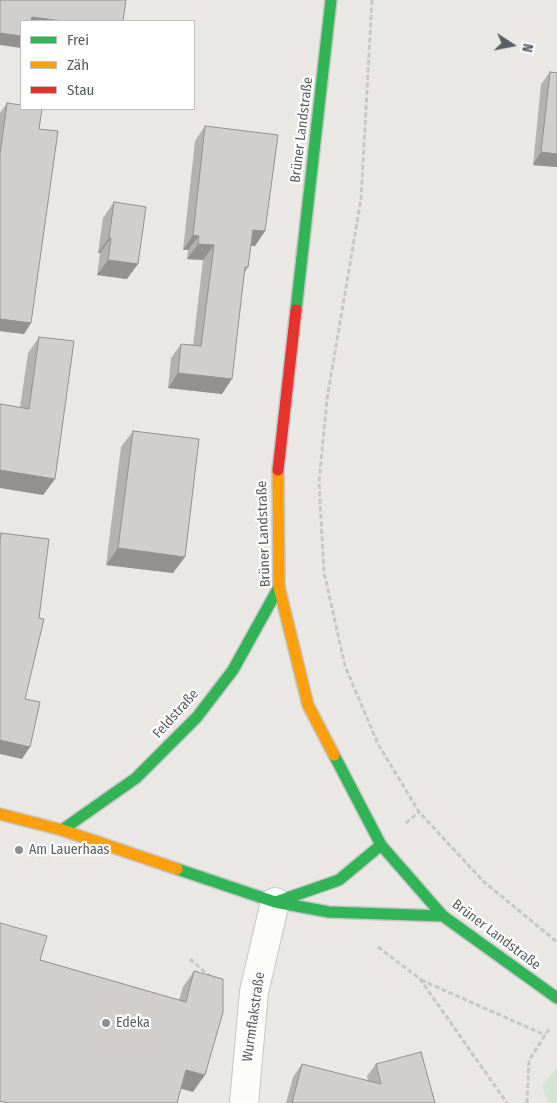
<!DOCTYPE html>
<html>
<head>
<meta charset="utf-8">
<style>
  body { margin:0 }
  #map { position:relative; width:557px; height:1103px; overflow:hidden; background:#e9e8e4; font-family:"Fira Sans Condensed",sans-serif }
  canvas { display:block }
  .legend { position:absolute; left:20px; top:20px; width:175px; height:90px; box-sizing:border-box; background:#fff; border:1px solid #bdbec0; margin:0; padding:6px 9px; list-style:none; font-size:15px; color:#5a5d61 }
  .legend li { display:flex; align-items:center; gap:10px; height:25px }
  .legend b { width:25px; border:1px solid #bdbec0 }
  .north { position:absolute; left:487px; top:20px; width:50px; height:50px; -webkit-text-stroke:4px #fff; paint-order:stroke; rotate:101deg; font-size:14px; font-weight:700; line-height:20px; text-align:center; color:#5a5d61 }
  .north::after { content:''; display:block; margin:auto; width:18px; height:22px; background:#5a5d61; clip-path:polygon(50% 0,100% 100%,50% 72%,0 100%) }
</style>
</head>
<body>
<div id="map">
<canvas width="557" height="1103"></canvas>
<ul class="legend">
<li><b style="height:6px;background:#30b455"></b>Frei</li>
<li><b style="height:6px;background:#ff9f0a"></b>Zäh</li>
<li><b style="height:6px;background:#e5322d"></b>Stau</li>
</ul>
<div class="north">N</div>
</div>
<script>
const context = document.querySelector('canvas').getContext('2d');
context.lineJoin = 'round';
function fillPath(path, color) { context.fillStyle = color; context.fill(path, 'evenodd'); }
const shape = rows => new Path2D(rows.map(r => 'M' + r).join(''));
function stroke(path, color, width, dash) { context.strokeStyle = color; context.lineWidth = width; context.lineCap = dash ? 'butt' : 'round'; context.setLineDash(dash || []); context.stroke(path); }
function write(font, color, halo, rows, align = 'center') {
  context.font = font + ' "Fira Sans Condensed",sans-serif'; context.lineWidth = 4.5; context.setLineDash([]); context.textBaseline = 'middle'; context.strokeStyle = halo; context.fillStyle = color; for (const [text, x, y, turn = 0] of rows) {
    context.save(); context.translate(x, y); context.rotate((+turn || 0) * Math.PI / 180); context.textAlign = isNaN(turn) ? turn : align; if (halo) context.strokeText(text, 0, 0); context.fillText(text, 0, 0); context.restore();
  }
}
fillPath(shape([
  [557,1068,557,1103,548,1103,542,1086]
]), '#d2e5d0');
const street = shape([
  [244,1103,254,992,275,902]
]);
const fast = shape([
  [296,310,331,0],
  [334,755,381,845,443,916,557,998],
  [62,830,136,778,197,717,233,670,279,587],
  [177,869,275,902,329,912,443,916],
  [276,902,339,880,381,845]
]);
const slow = shape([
  [278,470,279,587,308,705,334,755],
  [0,814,62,830,177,869]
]);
const jam = shape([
  [278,470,296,310]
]);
stroke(street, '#c6c6c6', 30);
stroke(fast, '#c6c6c6', 14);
stroke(slow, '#c6c6c6', 14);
stroke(jam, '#c6c6c6', 14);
stroke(shape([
  [372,0,361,199,327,399,319,482,324,572,345,666,378,744,419,812,483,881,557,942],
  [406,823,419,812],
  [378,947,420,979,507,1103],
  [190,959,211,977],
  [421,980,545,1035],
  [527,1103,529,1060,549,1029]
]), '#c5c9c7', 3, [5, 2.5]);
stroke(street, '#fcfcfb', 28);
stroke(fast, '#30b455', 11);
stroke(slow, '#ff9f0a', 11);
stroke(jam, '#e5322d', 11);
fillPath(shape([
  [550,72,557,73,557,167,533,165,541,84],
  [7,103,39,129,31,323,24,334,0,331,0,113],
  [205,126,265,231,255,246,251,246,248,267,245,272,222,394,168,388,171,358,181,344,193,345,203,260,187,259,188,250,183,250,195,141],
  [114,202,127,279,97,275,100,253,98,253,103,218],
  [39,337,55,479,43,495,20,408,28,353],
  [133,431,173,573,106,565,121,447],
  [40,960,179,1000,183,987,194,971,193,1092,181,1088],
  [302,1064,368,1081,367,1076,376,1064,435,1103,286,1103,293,1077]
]), '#b3b2b0');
fillPath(shape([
  [32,17,63,21,29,21],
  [0,33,21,36,21,48,0,45],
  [541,152,557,154,557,167,533,165],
  [253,230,265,231,255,246,243,245],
  [193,235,199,236,188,250,183,250],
  [109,238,111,238,100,253,98,253],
  [198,244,214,245,203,260,187,259],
  [108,260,138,264,127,279,97,275],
  [0,319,31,323,24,334,0,331],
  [178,373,232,379,222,394,168,388],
  [0,470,55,479,43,495,0,488],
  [118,548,185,557,173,573,106,565],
  [0,740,30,747,22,759,0,754],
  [186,1070,205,1075,193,1092,175,1087]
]), '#929190');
const building = shape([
  [0,0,126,0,123,21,63,21,32,17,31,21,21,21,21,36,0,33,0,0],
  [550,72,557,73,557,154,541,152,550,72],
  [7,103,21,105,21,109,42,109,39,129,58,131,31,323,0,319,0,154,7,103],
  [205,126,278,135,265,231,253,230,248,267,245,267,232,379,178,373,181,344,201,346,214,245,198,244,199,236,193,235,205,126],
  [114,202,146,207,138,264,108,260,111,238,109,238,114,202],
  [39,337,74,341,55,479,0,470,0,404,29,409,39,337],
  [133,431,199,439,185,557,118,548,133,431],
  [1,533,49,539,39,618,44,619,25,699,40,702,30,747,0,740,0,540,1,533],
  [0,923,47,936,40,960,186,1002,194,971,223,979,223,1012,205,1075,186,1070,177,1103,8,1103,0,1101,0,923],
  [421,1052,435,1103,292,1103,302,1064,381,1084,376,1064,421,1052]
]);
fillPath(building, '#d0cfcd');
stroke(building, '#929190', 1);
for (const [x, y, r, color] of [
  [19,850,5,"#8c8e8f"],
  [106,1023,5,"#8c8e8f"]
]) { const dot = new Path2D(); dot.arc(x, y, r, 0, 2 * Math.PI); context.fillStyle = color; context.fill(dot); stroke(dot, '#fff', 2); }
write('14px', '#5a5d61', '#fff', [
  ["Brüner Landstraße",302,130,-83],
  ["Brüner Landstraße",264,534,-92],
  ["Feldstraße",176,714,-48],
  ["Brüner Landstraße",496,935,37],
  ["Wurmflakstraße",254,1017,-82]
]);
write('14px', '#5a5d61', '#fff', [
  ["Am Lauerhaas",29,850],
  ["Edeka",116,1023]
], 'left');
</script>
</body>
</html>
